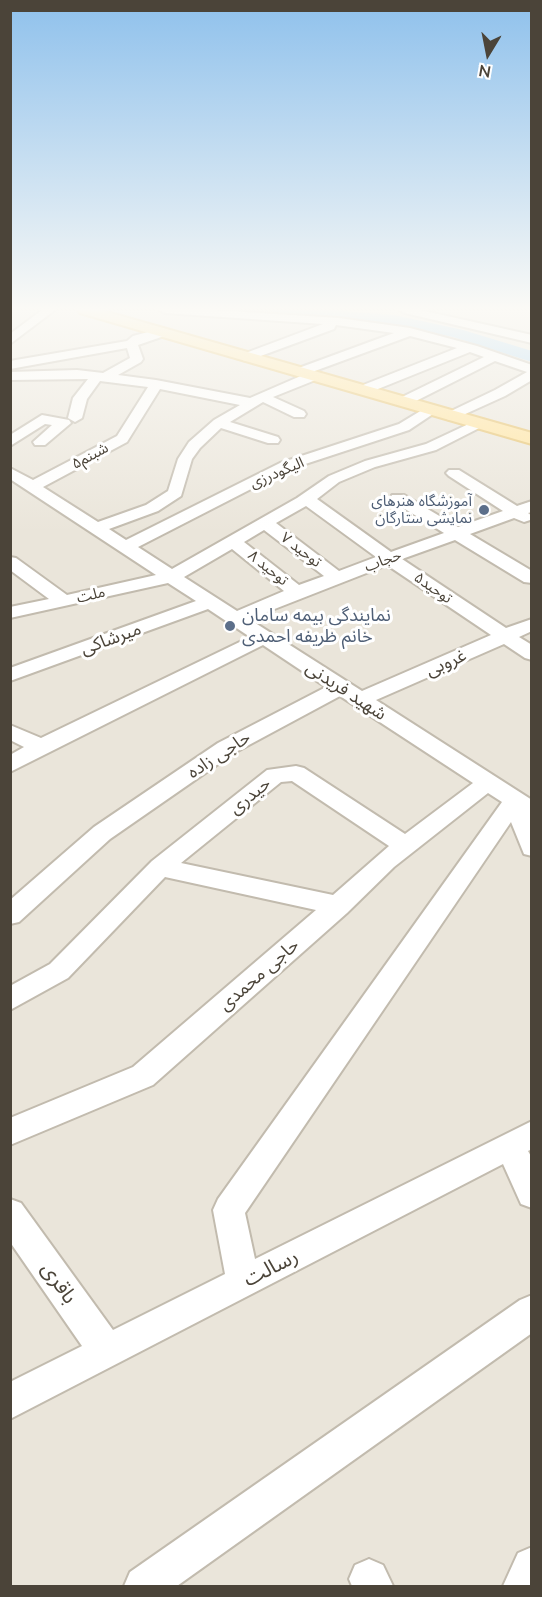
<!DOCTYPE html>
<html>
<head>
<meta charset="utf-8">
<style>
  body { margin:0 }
  #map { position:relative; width:542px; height:1597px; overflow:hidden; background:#f6f3ec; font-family:Mulish,sans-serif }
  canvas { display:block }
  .frame { position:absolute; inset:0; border:12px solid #4b4439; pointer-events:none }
  .north { position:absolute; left:458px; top:24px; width:60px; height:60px; -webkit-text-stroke:4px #fff; paint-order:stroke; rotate:190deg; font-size:16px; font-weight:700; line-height:24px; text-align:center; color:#4b4439 }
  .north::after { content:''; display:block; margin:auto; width:21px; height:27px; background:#4b4439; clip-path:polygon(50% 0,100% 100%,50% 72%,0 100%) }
</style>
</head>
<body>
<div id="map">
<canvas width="542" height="1597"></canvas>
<div class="frame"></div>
<div class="north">N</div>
</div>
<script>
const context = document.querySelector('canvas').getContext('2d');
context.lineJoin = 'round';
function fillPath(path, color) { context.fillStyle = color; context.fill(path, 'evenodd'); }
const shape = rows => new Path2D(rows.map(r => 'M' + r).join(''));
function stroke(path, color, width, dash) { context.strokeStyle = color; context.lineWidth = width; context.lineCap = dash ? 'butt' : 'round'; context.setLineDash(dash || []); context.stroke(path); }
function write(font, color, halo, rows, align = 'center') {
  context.font = font + ' Mulish,"Noto Sans Arabic",sans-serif'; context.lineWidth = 6; context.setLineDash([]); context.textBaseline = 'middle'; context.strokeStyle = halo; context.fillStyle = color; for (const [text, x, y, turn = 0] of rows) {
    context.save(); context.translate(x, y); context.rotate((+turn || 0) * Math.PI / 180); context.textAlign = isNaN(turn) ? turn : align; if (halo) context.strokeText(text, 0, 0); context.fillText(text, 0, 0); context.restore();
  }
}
fillPath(shape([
  [11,310,531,310,531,1586,11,1586]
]), '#eae5da');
fillPath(shape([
  [270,310,330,310,394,315,463,330,532,351,532,362,453,337,394,325,278,315,270,310]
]), '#a9d4f2');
const minor = shape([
  [42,310,55,310,10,344,10,334,42,310],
  [159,310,213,310,339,318,410,328,477,346,532,365,532,380,505,396,452,420,447,419,445,416,447,413,495,390,527,372,495,361,408,405,398,405,396,402,398,399,484,357,470,352,368,393,358,393,356,390,358,387,457,348,410,336,312,372,318,373,320,376,318,379,273,397,304,411,306,414,304,417,294,417,263,402,230,422,278,437,280,440,278,443,268,443,221,428,200,448,192,459,181,496,158,511,109,529,126,540,280,463,399,424,427,407,432,406,439,410,409,430,290,469,138,547,172,569,297,498,329,476,365,461,426,444,475,421,485,421,487,424,436,450,375,467,339,482,317,499,391,552,444,533,392,501,390,498,392,495,404,495,458,527,503,511,449,476,446,473,449,470,459,470,517,506,532,501,532,512,528,513,532,516,530,520,524,522,514,518,470,534,532,571,532,583,524,582,455,540,402,559,506,628,532,619,532,631,519,637,532,645,532,660,525,658,504,644,376,700,532,800,532,856,524,854,511,822,245,1213,255,1259,532,1121,532,1149,528,1151,532,1158,532,1208,521,1204,503,1164,10,1419,10,1382,82,1346,10,1242,10,1199,21,1203,113,1330,225,1274,213,1210,218,1199,502,802,488,793,394,867,347,913,153,1085,10,1145,10,1118,133,1067,316,910,165,877,68,978,10,1010,10,986,50,964,152,861,267,770,296,766,304,768,405,834,473,783,340,696,234,753,110,839,19,922,10,924,10,900,94,827,218,743,326,687,263,645,10,772,10,755,24,747,10,740,10,725,41,738,250,637,208,609,10,681,10,668,196,601,168,583,10,618,10,607,49,599,10,570,10,557,16,558,67,595,156,575,10,479,10,468,33,480,117,436,148,387,100,381,87,399,82,418,75,422,68,418,73,398,88,379,10,380,10,372,77,370,103,373,130,358,127,348,10,369,10,361,127,341,133,336,163,328,169,332,167,335,138,345,143,359,141,362,118,375,156,380,250,398,303,375,296,375,295,372,296,369,394,333,336,325,334,329,247,361,243,360,241,357,243,354,323,324,165,313,159,310],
  [160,389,240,405,214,420,189,442,178,459,168,491,146,505,98,522,43,487,127,442,160,389],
  [306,506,376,557,339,571,276,523,306,506],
  [264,530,324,576,299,585,244,542,264,530],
  [232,549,284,591,237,611,184,577,232,549],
  [387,565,491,635,362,691,249,619,387,565],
  [292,781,389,846,333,895,181,863,281,782,292,781],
  [399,310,420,310,532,335,532,343,405,313,399,310],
  [42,415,69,420,71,423,45,445,35,445,33,442,52,425,45,424,10,446,10,435,42,415],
  [532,1295,532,1333,177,1586,124,1586,130,1572,520,1300,532,1295],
  [532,1547,532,1586,503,1586,518,1553,532,1547],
  [369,1559,383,1565,393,1586,352,1586,349,1579,355,1565,369,1559]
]);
const major = shape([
  [78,310,100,310,532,433,532,444,80,313,78,310]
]);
stroke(minor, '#c2bbae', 4);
stroke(major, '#e6c16a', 4);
fillPath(minor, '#fff');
fillPath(major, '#ffe39c');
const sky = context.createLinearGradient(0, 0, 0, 533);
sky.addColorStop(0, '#8fc1ec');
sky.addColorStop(0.58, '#fbfaf6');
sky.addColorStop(1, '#fbfaf600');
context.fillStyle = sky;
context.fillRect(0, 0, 542, 533);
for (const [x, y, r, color] of [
  [484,510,6,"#5c6f8a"],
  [230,626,6,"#5c6f8a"]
]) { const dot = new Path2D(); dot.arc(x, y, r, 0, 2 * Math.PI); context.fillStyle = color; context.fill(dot); stroke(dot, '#fff', 2); }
write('15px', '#4b4439', '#fff', [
  ["شبنم۵",90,456,-28],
  ["الیگودرزی",277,473,-23],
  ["توحید ۷",301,550,37],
  ["حجاب",383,561,-20],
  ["توحید ۸",268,568,39],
  ["توحید۵",433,588,35],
  ["ملت",91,595,-13]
]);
write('15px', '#4e5e75', '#fff', [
  ["آموزشگاه هنرهای",472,501],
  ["نمایشی ستارگان",472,518]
], 'right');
write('18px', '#4e5e75', '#fff', [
  ["نمایندگی بیمه سامان",242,616],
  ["خانم ظریفه احمدی",242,637]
], 'left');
write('18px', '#4b4439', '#fff', [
  ["میرشاکی",111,639,-20],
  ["غروبی",446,663,-24],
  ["شهید فریدنی",346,691,33],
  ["حاجی زاده",219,755,-33],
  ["حیدری",250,796,-39],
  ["حاجی محمدی",259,975,-41]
]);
write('21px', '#4b4439', '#fff', [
  ["رسالت",271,1268,-27],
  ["باقری",59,1283,55]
]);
</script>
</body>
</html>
